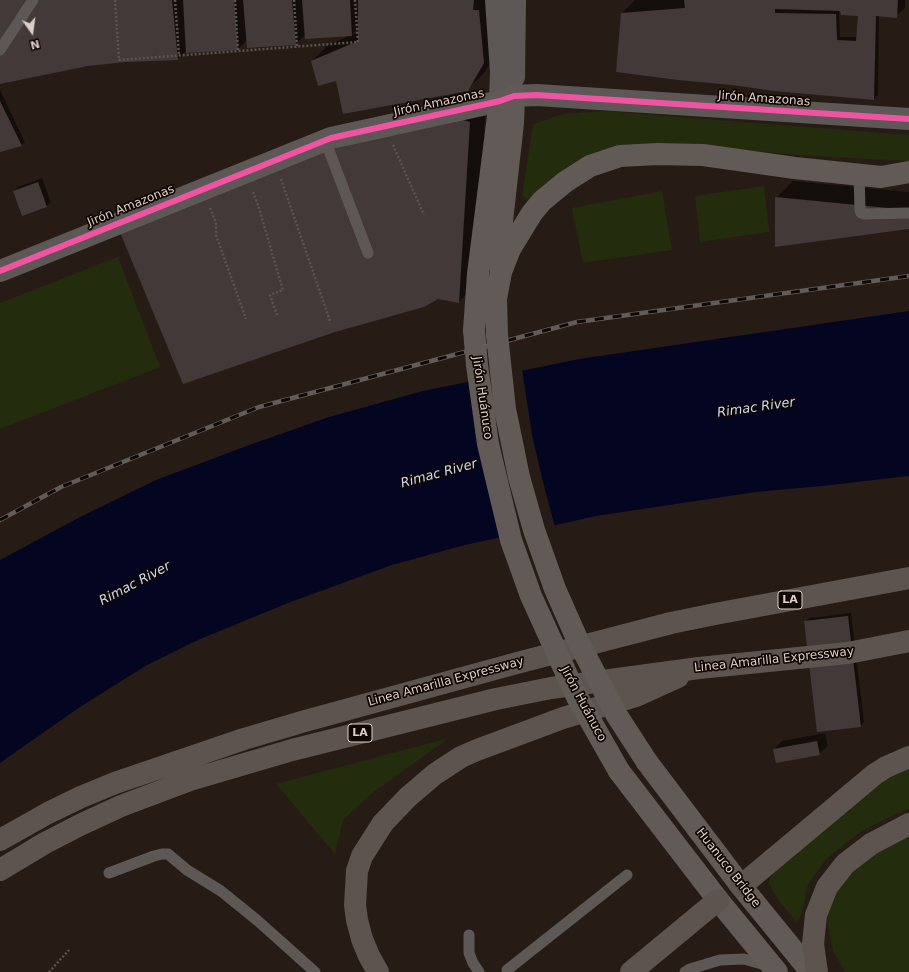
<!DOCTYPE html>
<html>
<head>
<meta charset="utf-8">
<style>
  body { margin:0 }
  #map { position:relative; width:909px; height:972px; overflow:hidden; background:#271c15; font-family:"DejaVu Sans",sans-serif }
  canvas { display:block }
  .north { position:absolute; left:12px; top:12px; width:40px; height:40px; -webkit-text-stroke:3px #100704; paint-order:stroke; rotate:166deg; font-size:11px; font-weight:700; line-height:16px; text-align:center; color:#ddcec6 }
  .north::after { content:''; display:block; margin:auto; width:14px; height:18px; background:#ddcec6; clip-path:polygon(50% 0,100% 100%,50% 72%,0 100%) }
</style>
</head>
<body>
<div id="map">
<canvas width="909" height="972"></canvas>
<div class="north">N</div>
</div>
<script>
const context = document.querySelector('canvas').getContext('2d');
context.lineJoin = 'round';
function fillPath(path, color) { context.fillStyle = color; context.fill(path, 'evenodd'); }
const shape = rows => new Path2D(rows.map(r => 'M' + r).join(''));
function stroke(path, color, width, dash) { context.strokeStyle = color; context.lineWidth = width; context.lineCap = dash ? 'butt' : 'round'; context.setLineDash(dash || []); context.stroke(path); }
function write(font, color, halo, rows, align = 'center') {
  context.font = font + ' "DejaVu Sans",sans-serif'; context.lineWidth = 3.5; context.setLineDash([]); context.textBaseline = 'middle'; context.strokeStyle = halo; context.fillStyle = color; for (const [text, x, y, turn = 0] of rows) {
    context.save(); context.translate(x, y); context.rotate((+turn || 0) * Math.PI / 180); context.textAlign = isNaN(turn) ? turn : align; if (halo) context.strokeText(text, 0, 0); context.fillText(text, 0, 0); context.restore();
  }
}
fillPath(shape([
  [604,111,909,135,909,161,810,156,702,146,631,145,531,201,522,196,533,124,563,114],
  [764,186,769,232,700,242,695,196],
  [662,191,672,250,583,263,572,208],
  [118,257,160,367,0,429,0,303],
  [449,738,371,794,343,820,335,854,276,784],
  [909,768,909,809,896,814,860,832,828,857,808,884,802,913,797,922,779,901,768,882,778,866,868,794,892,776],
  [909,832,909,972,845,972,833,950,827,920,834,893,849,874,882,846]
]), '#232c0d');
fillPath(shape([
  [909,311,909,476,822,486,756,492,596,516,461,546,392,565,288,603,198,640,147,665,80,707,0,763,0,560,82,516,156,480,252,444,329,417,423,391,579,359]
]), '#040621');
fillPath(shape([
  [522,369,532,435,543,482,555,527,501,539,471,379]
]), '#271c15');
fillPath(shape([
  [0,0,496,0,501,46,484,73,467,90,336,80,312,61,328,45,351,35,306,34,296,44,248,47,247,40,238,49,187,50,178,59,126,61,88,65,0,83],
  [359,27,359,32,352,35],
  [635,0,905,0,905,8,896,16,879,16,878,95,874,99,622,13],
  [839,9,859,15,857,37,840,37],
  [0,90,25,142,21,146,0,151],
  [486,105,475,285,459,302,120,230],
  [42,178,51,202,47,206,14,191,18,187],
  [793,181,909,192,909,228,776,198],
  [851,613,864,722,860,726,805,622,809,618],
  [825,733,828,746,819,754,774,749,782,741]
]), '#0007');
fillPath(shape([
  [0,0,172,0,178,60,126,62,88,66,0,84],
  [183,0,234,0,238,50,186,53],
  [243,0,292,0,296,45,247,48],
  [302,0,350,0,352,36,305,39],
  [358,0,474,0,473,10,479,10,484,63,468,91,343,114,336,81,318,86,311,61,358,41],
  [684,0,898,0,897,18,876,16,874,100,774,91,732,85,678,80,616,72,621,13,685,8],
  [775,9,840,11,841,15,858,16,856,41,837,40,836,14,775,13],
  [0,101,22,146,0,152],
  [453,117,470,122,459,303,438,299,424,307,335,332,183,384,119,230,320,152],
  [38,182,47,207,22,216,13,191],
  [775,197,909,210,909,229,775,247],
  [848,616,861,727,817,732,804,621],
  [817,741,820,755,776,763,773,749]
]), '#423938');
stroke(shape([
  [115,0,119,60,358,42,355,0],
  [175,0,179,55],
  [235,0,238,51],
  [294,0,297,47],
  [393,145,424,215],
  [281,179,330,321],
  [253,192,258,205,283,290,270,295,277,315],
  [210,208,216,223,216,235,246,319],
  [49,972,69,950]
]), '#5a5450', 2.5, [2, 2]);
stroke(shape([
  [0,50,33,0],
  [325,140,368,253],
  [859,175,860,210,861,213,864,214,909,213],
  [109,873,154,856,162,854,168,854,187,870,221,891,258,921,315,972],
  [469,935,469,953,473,963,479,972],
  [507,970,627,875],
  [685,972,690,969,720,960,744,959,769,966]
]), '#5d5856', 11);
stroke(shape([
  [496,0,501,72,500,101],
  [514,77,515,0],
  [0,271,331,138,500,101,514,96,537,95,909,119]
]), '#5d5856', 22);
stroke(shape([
  [501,272,510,249,532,213,542,201,565,182,590,166,620,156,657,154,703,155,795,168,881,177,909,172],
  [474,330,478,274,500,101],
  [497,335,496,299,501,272,499,248,513,123,514,96],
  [647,762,741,886,811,972],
  [619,771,718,900,777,972]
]), '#615a56', 22);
stroke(shape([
  [0,840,48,813,81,797,115,783,244,739,305,721,517,663,671,623,715,614,909,578],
  [0,870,45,843,82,824,121,806,190,780,292,750,496,699,551,688,699,668,848,653,909,641],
  [741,886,875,774,886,767,909,757],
  [378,972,369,956,362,939,357,920,355,905,357,871,362,856,383,823,408,797,435,774,461,757,477,750,563,718,636,696,678,677],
  [631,972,718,900],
  [817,972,813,944,816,915,827,887,845,864,871,844,909,824]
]), '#5d5450', 22);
const rail = shape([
  [0,520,61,487,259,407,577,322,909,276]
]);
stroke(rail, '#625c58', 4.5);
stroke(rail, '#100704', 3, [9]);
stroke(shape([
  [474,330,477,365,488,444,511,540,531,596,577,697,619,771],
  [497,335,505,409,519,477,534,530,555,589,578,641,616,714,647,762]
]), '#615a56', 22);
stroke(shape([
  [0,271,331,138,500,101,514,96,537,95,909,119]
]), '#f153a3', 6);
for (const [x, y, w] of [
  [790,600,24],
  [360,733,24]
]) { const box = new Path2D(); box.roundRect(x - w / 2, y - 9, w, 18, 3); context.fillStyle = '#100704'; context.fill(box); stroke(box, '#ddcec6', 1); }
write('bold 11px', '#ddcec6', null, [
  ["LA",790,600],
  ["LA",360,733]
]);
write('12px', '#ddcec6', '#100704', [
  ["Jirón Amazonas",764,99,4],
  ["Jirón Amazonas",439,103,-12],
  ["Jirón Amazonas",131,206,-22],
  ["Jirón Huánuco",482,398,82],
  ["Linea Amarilla Expressway",774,660,-6],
  ["Linea Amarilla Expressway",446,682,-15],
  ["Jirón Huánuco",583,704,62],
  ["Huanuco Bridge",728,868,52]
]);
write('italic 13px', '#cad9f2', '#100704', [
  ["Rimac River",756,408,-8],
  ["Rimac River",439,474,-15],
  ["Rimac River",135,584,-28]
]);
</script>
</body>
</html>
